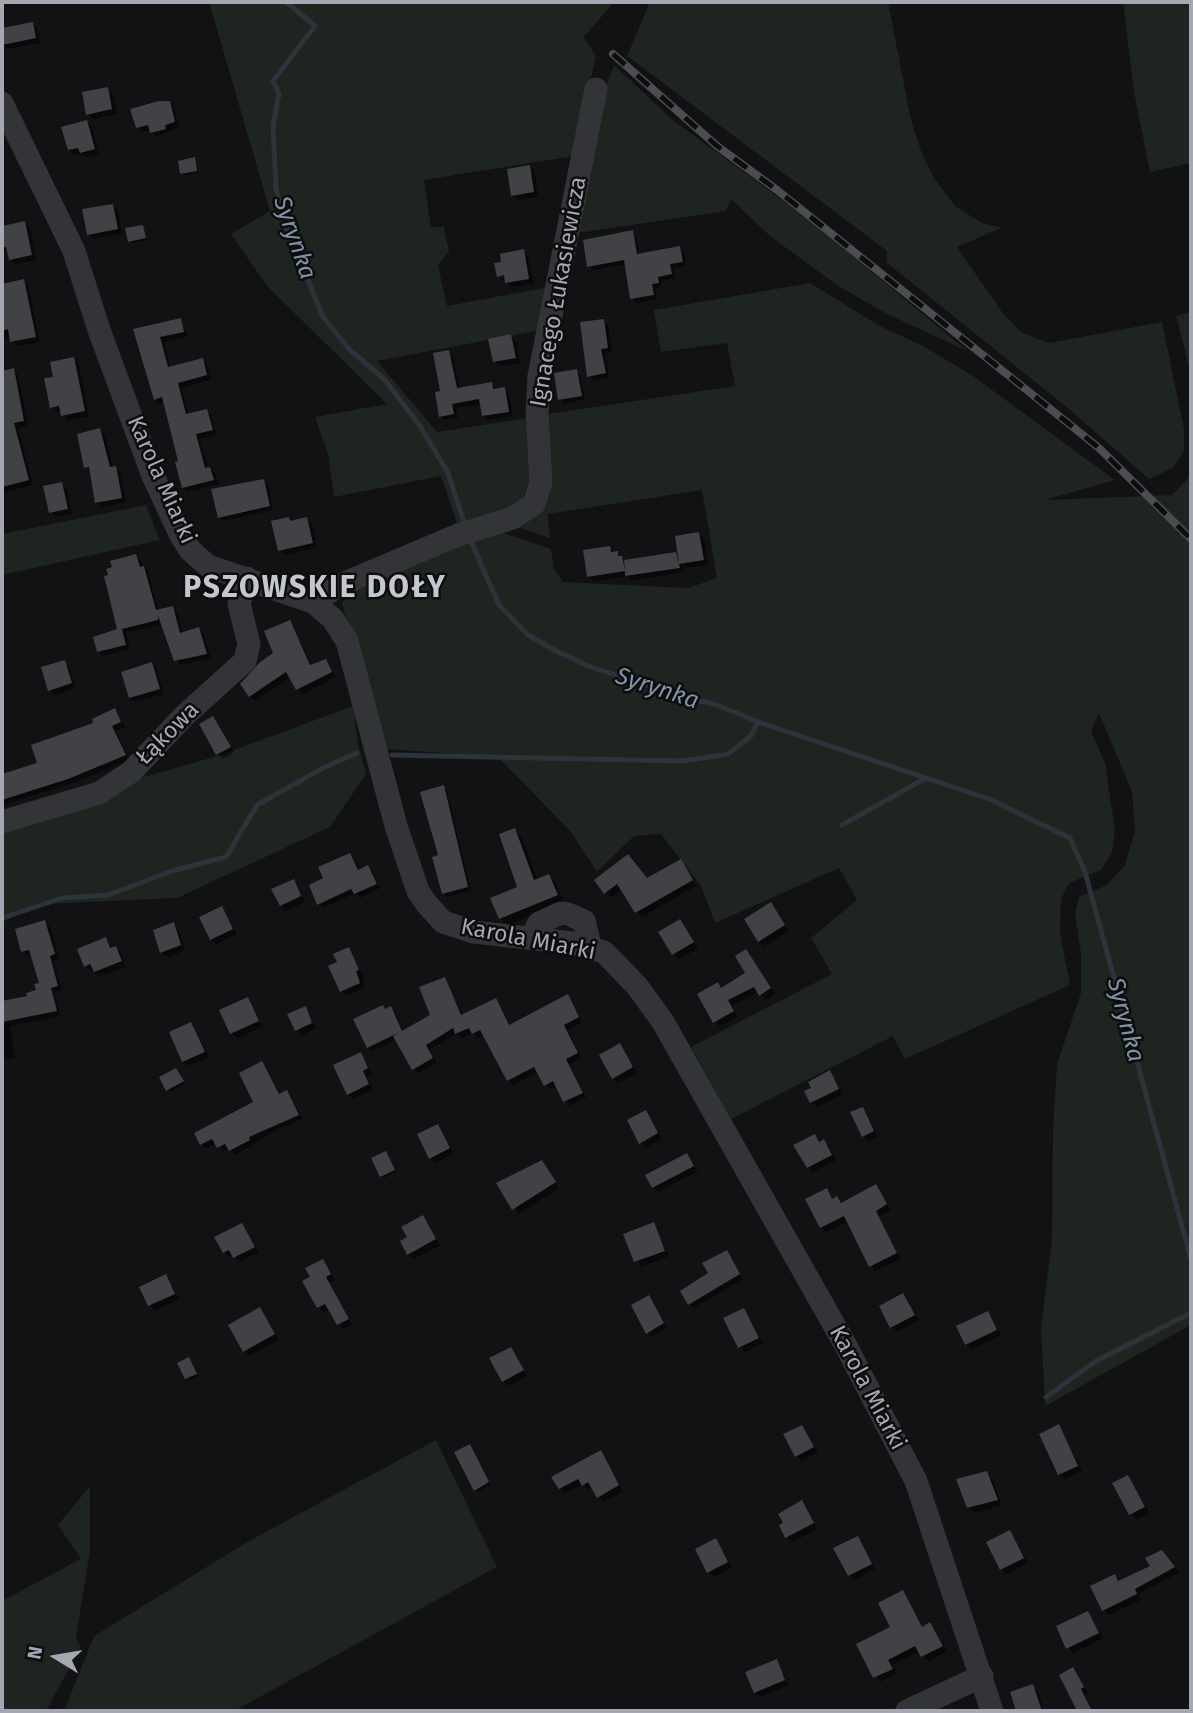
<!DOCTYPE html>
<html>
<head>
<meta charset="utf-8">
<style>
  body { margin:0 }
  #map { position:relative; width:1193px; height:1713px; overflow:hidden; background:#121113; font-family:"Fira Sans",sans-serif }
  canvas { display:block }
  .frame { position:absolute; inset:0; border:4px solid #a5a8b2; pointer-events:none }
  .north { position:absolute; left:21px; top:1622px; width:70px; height:70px; -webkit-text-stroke:5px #0d0d0e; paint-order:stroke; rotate:281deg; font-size:19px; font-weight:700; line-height:28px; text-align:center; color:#a5a8b2 }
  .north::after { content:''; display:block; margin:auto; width:24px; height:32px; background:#a5a8b2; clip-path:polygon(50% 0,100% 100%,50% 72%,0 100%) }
</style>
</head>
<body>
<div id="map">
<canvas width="1193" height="1713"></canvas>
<div class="frame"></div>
<div class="north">N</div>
</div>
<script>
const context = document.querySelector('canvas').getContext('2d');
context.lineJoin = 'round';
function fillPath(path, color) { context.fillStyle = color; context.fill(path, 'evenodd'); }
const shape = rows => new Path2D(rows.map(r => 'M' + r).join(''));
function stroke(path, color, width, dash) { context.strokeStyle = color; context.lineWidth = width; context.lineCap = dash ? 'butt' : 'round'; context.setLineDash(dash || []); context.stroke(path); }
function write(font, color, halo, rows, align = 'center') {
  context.font = font + ' "Fira Sans",sans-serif'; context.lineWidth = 5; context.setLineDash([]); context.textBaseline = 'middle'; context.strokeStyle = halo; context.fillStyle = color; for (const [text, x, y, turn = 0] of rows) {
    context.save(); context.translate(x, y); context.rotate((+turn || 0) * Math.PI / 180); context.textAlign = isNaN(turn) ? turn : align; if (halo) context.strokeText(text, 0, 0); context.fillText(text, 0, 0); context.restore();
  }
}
fillPath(shape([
  [209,2,614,2,584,37,596,56,574,156,424,180,431,227,444,227,449,251,438,265,447,306,549,287,541,330,377,361,437,432,534,417,533,479,518,506,459,529,441,476,334,497,328,454,315,417,387,404,267,286,231,234,270,211],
  [650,2,888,2,911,120,921,151,934,178,955,206,982,223,1001,228,957,247,1002,312,1021,332,1049,343,1162,322,1184,429,1184,451,1173,468,1149,479,1069,409,886,262,887,251,627,56],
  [1123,2,1191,2,1191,163,1150,172,1134,92],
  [614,65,674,121,812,222,967,351,887,314,838,286,770,236,731,199,726,211,571,234,600,101],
  [810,283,880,326,925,347,973,376,1115,480,1045,500,1172,495,1191,475,1191,1325,1045,1406,1041,1328,1052,1239,1053,1127,1057,1064,1081,993,1081,953,1075,913,1079,897,1107,885,1125,865,1135,830,1132,792,1099,713,1091,731,1105,763,1115,830,1112,853,1101,870,1069,883,1061,899,1060,933,1070,985,905,1059,893,1036,731,1119,691,1047,832,974,811,938,857,900,839,868,715,923,701,886,661,834,634,836,597,872,571,832,498,757,386,749,342,604,351,587,498,531,551,549,554,569,563,582,688,588,717,578,702,490,548,514,550,538,512,525,538,513,551,489,548,414,735,386,727,343,661,352,654,310],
  [1191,312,1191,374,1176,316],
  [146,505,160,540,2,575,2,534],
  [353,706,358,744,366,774,330,827,177,898,44,904,2,922,2,828,140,778,221,755],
  [436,1440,497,1567,234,1711,64,1711,94,1636,249,1541],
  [90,1486,90,1550,76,1638,81,1647,46,1711,2,1711,2,1601,81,1559,58,1525]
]), '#1e241f');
fillPath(shape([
  [32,24,38,29,40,43,7,49,2,44,2,30],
  [107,89,113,94,117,114,93,119,88,114],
  [170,103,174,107,179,127,156,137,151,130,142,132,137,127],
  [87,122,92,127,99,154,86,157,82,153,74,155,69,149],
  [194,159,198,173,184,175,182,173],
  [530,167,535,172,538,197,517,200,512,195],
  [113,206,118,211,122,234,94,239,89,234],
  [25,223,30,228,36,260,15,264,9,253,2,250,2,228],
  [142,227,147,240,131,243,129,241],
  [632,232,636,236,639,255,680,248,684,252,686,266,673,268,675,278,662,281,662,286,655,288,657,299,636,303,632,298,627,264,593,270,589,266],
  [523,251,528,257,534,284,512,287,500,278,513,275,512,272,500,274,500,277,496,265,503,263,502,255],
  [23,281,28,286,40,342,17,346,11,338,2,340,2,286],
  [180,320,188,336,164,342,170,368,202,360,207,364,211,379,181,388,189,415,206,411,211,415,216,434,199,439,208,469,215,473,218,484,188,492,183,488,181,462,165,402,160,404,155,399,136,330],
  [604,321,608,325,612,352,605,353,609,377,593,380,589,376],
  [511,336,516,342,520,363,500,366,494,361],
  [449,352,453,357,460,389,492,384,496,389,505,389,509,394,513,416,488,420,484,415,482,404,456,408,458,418,445,420,440,416],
  [73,359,79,365,89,416,68,421,62,411,57,412,52,407,55,378],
  [13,370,18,375,28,425,18,428,33,485,2,493,2,406,4,406,2,372],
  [576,371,580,375,585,399,564,404,560,399],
  [100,430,105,435,113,468,121,473,126,502,102,507,97,502,91,473,86,467],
  [264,481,268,485,273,510,224,521,219,517],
  [61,484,67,489,72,514,56,517,51,512],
  [306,519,312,524,317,547,285,555,280,550,273,523],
  [698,534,704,539,708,565,686,568,682,564,684,572,632,581,628,576,594,582,589,576,609,548,625,562,675,554,680,558],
  [136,556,148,572,158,611,173,608,177,612,183,634,199,629,203,634,211,658,180,665,162,624,126,633,130,649,103,656,99,651,119,630],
  [290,622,312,666,325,661,336,677,302,694,291,677,255,701,250,696],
  [64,662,69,667,76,688,55,695,50,690],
  [152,664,157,669,164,694,135,702,130,697],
  [115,710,125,727,116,731,129,760,73,783,2,805,2,776,40,764],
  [212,718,234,752,223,759,218,754],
  [443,787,447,791,471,891,447,897,444,893,440,856],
  [515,830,522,838,537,880,549,876,556,883,564,902,507,925,500,918,519,888],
  [350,855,360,871,368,867,372,872,380,888,360,898,356,893,323,908,319,904,325,879],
  [681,861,696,886,642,917,622,889,611,898,596,880,647,880],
  [293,881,305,902,286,911,281,905],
  [771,904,789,931,764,946,759,941],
  [221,908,237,934,216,944,211,939],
  [680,921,698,948,679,960,661,933],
  [45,922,50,927,59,959,53,961,62,990,54,993,61,1016,10,1026,15,1058,2,1060,2,1003,38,992,41,985,32,955,28,956,23,951],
  [173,924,178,929,185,951,167,957,161,952],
  [106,940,112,949,116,948,121,953,126,967,100,976,85,966],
  [348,949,363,976,364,988,346,996,341,991,339,963],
  [746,952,775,994,766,1000,759,991,732,1006,738,1017,720,1027,715,1022,717,984,722,989,748,974],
  [444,979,463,1016,496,1000,511,1026,568,996,582,1022,568,1030,581,1058,570,1064,586,1098,569,1106,557,1086,551,1090,537,1072,513,1085,484,1035,478,1038,473,1033,462,1038,457,1033,429,1050,437,1063,418,1073,397,1039,372,1051,368,1047,383,1007,395,1012,403,1032,433,1016],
  [247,999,263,1027,237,1038,232,1033],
  [305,1008,316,1028,301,1036,289,1015],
  [191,1024,209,1057,189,1066,184,1061],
  [620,1046,637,1073,618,1083,613,1078],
  [360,1055,372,1074,367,1076,373,1089,353,1099,348,1094],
  [261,1063,280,1095,286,1092,291,1097,302,1119,280,1128,235,1155,229,1148,223,1151,217,1143,206,1149,196,1134,256,1102],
  [178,1072,185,1084,170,1092,161,1078],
  [830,1073,843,1094,817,1107,811,1102,813,1088],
  [863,1109,878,1137,868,1141,863,1136],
  [646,1112,662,1139,646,1148,641,1143],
  [438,1126,454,1153,435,1163,430,1158],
  [814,1136,829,1146,836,1161,813,1172,808,1167],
  [388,1155,396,1172,384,1178,382,1176],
  [687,1155,698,1171,658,1192,653,1187],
  [542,1162,559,1188,519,1214,499,1184],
  [876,1186,891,1210,879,1216,901,1259,875,1271,848,1221,826,1232,821,1227,826,1191,833,1200,837,1198,842,1203],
  [423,1217,440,1245,414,1259,408,1254,409,1238],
  [653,1224,669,1256,641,1267,626,1235],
  [242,1225,259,1252,240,1262,233,1255,229,1257,224,1252],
  [727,1252,743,1279,694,1308,689,1304],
  [322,1261,335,1280,329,1283,352,1324,343,1329,330,1309,324,1312,319,1307,305,1282,313,1277],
  [165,1276,179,1299,155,1311,141,1288],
  [903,1295,919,1320,897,1332,892,1327],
  [649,1297,667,1328,651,1337,647,1333],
  [259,1309,279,1340,249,1356,244,1351],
  [744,1310,763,1343,745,1352,740,1347],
  [987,1313,1001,1335,972,1349,966,1344],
  [511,1349,527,1376,508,1386,503,1381],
  [189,1359,198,1376,189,1381,179,1364],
  [801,1427,818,1452,802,1461,797,1456],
  [1058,1427,1082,1471,1065,1479,1059,1474],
  [472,1448,490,1485,477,1492,475,1490],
  [600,1452,623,1491,603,1502,593,1487,588,1490,583,1484,565,1493,560,1488],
  [987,1473,992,1479,1002,1505,974,1513,969,1508],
  [1128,1477,1149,1513,1136,1520,1115,1484],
  [801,1503,818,1529,792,1542,787,1537,785,1523],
  [1009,1532,1028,1563,1006,1574,1001,1569],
  [857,1538,875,1569,854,1580,849,1575],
  [716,1540,732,1567,714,1577,708,1572],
  [1169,1559,1179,1573,1138,1594,1141,1600,1109,1615,1104,1610,1093,1587,1115,1577,1120,1582],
  [902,1592,923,1628,930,1624,935,1630,947,1652,928,1661,920,1651,892,1665,897,1674,880,1682,858,1645,892,1627],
  [1088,1613,1103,1638,1073,1653,1068,1647],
  [776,1661,789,1685,760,1697,755,1692],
  [1073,1669,1088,1693,1085,1694,1093,1711,1079,1711,1061,1676],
  [1032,1686,1038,1691,1044,1711,1018,1711,1012,1693]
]), '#0007');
stroke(shape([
  [286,2,315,26,273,81,279,93,273,126,276,189,285,224,323,317,350,350,385,380,420,426,448,473,466,528],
  [469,537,499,605,527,634,554,650,588,666,685,698,714,704,764,724,989,799,1070,838,1085,872,1191,1259],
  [392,755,683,761,728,754,751,736,758,722],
  [842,825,926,778],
  [2,918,62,898,108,895,175,870,226,857,257,805,323,768,357,753],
  [1046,1397,1096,1361,1191,1313]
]), '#2d333a', 5);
fillPath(shape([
  [33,22,36,38,2,45,2,28],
  [108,87,112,109,86,115,82,92],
  [159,101,170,101,175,122,165,125,166,129,150,133,148,125,136,128,130,109],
  [87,120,95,149,80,153,78,148,68,150,61,127],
  [195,157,197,171,180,174,178,161],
  [530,165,534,192,511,196,507,169],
  [113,204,118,229,87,235,82,209],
  [25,221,32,255,9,260,6,247,2,248,2,226],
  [143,225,146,238,128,242,125,228],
  [633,230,637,254,680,246,683,262,670,264,672,274,658,277,659,283,652,284,654,295,630,299,624,260,587,267,583,240],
  [524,249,529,279,505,283,504,275,497,277,494,263,501,262,500,254],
  [24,279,36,337,10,342,8,329,2,331,2,284],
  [181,318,184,332,160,337,168,367,203,358,207,375,178,383,186,414,207,409,213,430,196,434,205,468,210,467,214,480,182,488,175,462,178,461,162,397,154,400,133,329],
  [604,319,608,348,601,349,606,373,587,377,580,322],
  [511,334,516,358,493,362,488,339],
  [449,350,457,388,492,382,493,389,505,387,509,412,482,416,479,399,452,404,454,414,439,417,435,392,440,391,433,353],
  [74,357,85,411,61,416,59,406,50,408,44,378,53,377,50,362],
  [14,368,24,421,14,423,29,480,2,487,2,371],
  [577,369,582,396,558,400,554,373],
  [100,428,110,467,116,466,122,498,95,503,89,467,84,468,77,434],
  [264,479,270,506,218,518,211,489],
  [62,482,68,509,49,513,43,486],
  [289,517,290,521,307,517,313,543,278,551,271,521],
  [699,532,704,560,679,564,675,536],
  [610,546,611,552,618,551,618,556,622,556,625,570,624,560,676,552,680,568,625,576,625,571,587,577,583,550],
  [136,554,140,567,144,566,156,610,173,606,180,633,199,627,207,654,174,661,158,616,158,620,122,629,126,645,97,652,93,637,117,629,104,576,108,575,106,569,112,567,110,561],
  [290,620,310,665,326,659,332,672,296,690,286,672,249,697,240,684,259,663,273,653,264,631],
  [65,660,72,683,48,691,41,667],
  [152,662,160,689,129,698,121,672],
  [115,708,121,722,112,726,126,755,68,779,2,800,2,774,37,763,31,745,93,723,92,719],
  [213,716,231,747,216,755,199,724],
  [444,785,468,887,442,894,432,857,438,855,420,792],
  [515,828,534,880,549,874,558,895,499,919,490,898,517,887,499,834],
  [350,853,358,870,368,865,377,884,354,894,351,889,317,905,309,885,323,878,318,867],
  [628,854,647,878,681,859,693,880,635,913,617,884,604,894,594,880],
  [294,879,301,896,280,906,271,889],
  [771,902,785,925,758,942,744,919],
  [222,906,233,929,210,940,199,917],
  [680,919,694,942,672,955,658,932],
  [45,920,55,954,50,956,58,986,51,988,57,1011,2,1022,2,1001,27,996,26,993,36,990,34,984,39,983,29,950,21,952,15,929],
  [174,922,181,945,160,953,153,930],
  [106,937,110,948,116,946,122,961,94,972,90,964,84,967,77,949],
  [349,947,359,970,356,971,360,983,340,992,328,966,337,962,333,954],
  [746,949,771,988,759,996,754,987,728,1000,734,1011,713,1023,697,994,718,982,721,988,745,973,735,956],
  [445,977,461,1015,496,998,509,1025,568,994,579,1017,564,1025,578,1053,566,1059,583,1093,563,1102,553,1081,544,1086,534,1067,507,1081,480,1030,472,1034,469,1028,455,1034,453,1028,426,1045,433,1058,412,1070,393,1036,430,1015,419,987],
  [248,997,259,1021,230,1034,219,1010],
  [383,1005,385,1009,391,1006,402,1031,367,1048,353,1019],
  [306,1006,312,1023,295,1031,287,1014],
  [191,1022,205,1052,182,1062,169,1032],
  [620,1043,633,1067,612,1079,599,1055],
  [361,1052,368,1068,363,1071,369,1084,347,1095,333,1065],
  [262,1061,279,1094,287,1090,299,1115,249,1137,250,1140,229,1151,225,1144,217,1148,212,1139,200,1145,194,1133,253,1102,239,1073],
  [176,1068,184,1081,166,1091,159,1077],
  [830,1070,839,1089,810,1103,804,1091,811,1088,808,1082],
  [863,1107,874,1131,862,1137,850,1112],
  [646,1110,658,1133,639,1144,627,1120],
  [438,1124,450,1148,429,1159,417,1134],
  [815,1134,819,1142,824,1139,832,1155,807,1168,793,1145],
  [386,1151,395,1170,380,1177,371,1158],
  [687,1153,694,1166,652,1188,645,1175],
  [542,1160,556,1182,512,1210,496,1183],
  [876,1184,887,1204,876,1211,897,1253,869,1267,844,1216,820,1228,805,1199,827,1188,832,1199,837,1196,841,1203],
  [423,1215,436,1239,407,1255,400,1241,407,1237,401,1227],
  [654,1222,665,1251,634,1262,623,1234],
  [242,1223,255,1247,233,1258,229,1250,223,1253,214,1237],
  [727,1250,740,1274,688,1305,680,1291,708,1273,702,1263],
  [323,1259,331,1274,326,1277,349,1319,337,1325,325,1304,317,1308,302,1281,310,1277,305,1268],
  [166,1274,175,1294,148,1306,139,1287],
  [903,1293,915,1315,890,1328,879,1306],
  [649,1295,664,1323,646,1334,631,1305],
  [260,1307,275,1334,243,1352,228,1325],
  [744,1308,759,1338,738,1348,723,1318],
  [988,1311,997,1330,965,1345,956,1326],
  [511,1347,524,1370,502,1382,489,1358],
  [189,1357,197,1374,185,1379,177,1363],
  [1059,1424,1078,1466,1058,1475,1039,1434],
  [802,1425,814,1447,795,1457,783,1434],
  [470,1444,489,1482,474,1491,454,1452],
  [601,1450,619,1485,597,1498,588,1482,582,1486,578,1479,559,1489,551,1477],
  [987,1471,998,1500,967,1508,956,1479],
  [1128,1475,1145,1507,1129,1515,1112,1483],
  [802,1500,814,1523,785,1538,779,1525,783,1523,778,1514],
  [1010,1530,1024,1558,1000,1570,986,1542],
  [858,1536,872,1564,848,1576,833,1548],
  [716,1538,728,1562,707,1573,695,1549],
  [1162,1550,1175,1567,1135,1589,1137,1594,1102,1611,1090,1586,1115,1574,1118,1581,1150,1566,1145,1558],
  [903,1590,922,1627,930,1622,943,1646,921,1657,915,1646,888,1660,893,1669,873,1678,856,1644,890,1627,878,1603],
  [1088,1611,1099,1633,1066,1649,1056,1626],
  [777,1659,785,1680,754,1693,745,1672],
  [1073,1667,1084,1687,1081,1689,1092,1711,1077,1711,1059,1675],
  [1033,1684,1042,1711,1016,1711,1010,1692]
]), '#414246');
stroke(shape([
  [2,103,74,251,99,330,153,476,180,534,190,550,208,566,313,602,333,619,347,641,396,826,418,891,426,903,443,922,474,932,573,943,604,952,637,986,663,1022,846,1346,916,1481,992,1711],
  [313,602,342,584,458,535,513,518,534,504,541,482,537,413,539,376,596,89],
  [2,822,99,793,131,772,185,715,245,661,249,644,239,604,247,578],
  [531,938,539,923,561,913,568,914,584,921,591,949],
  [907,1711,982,1676]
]), '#333437', 23);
const rail = shape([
  [613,54,717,146,777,190,1099,448,1191,539]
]);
stroke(rail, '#4c4d52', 8);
stroke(rail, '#0d0d0e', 5, [16]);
write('23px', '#a5a8b2', '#0d0d0e', [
  ["Ignacego Łukasiewicza",559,292,-80],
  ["Karola Miarki",161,480,66],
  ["Łąkowa",168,734,-45],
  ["Karola Miarki",528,940,11],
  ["Karola Miarki",867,1388,62]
]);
write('italic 24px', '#7f94a9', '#0d0d0e', [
  ["Syrynka",294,238,71],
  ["Syrynka",657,689,18],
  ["Syrynka",1125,1020,75]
]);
context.letterSpacing = '2px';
write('bold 30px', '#c5c7ce', '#0d0d0e', [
  ["PSZOWSKIE DOŁY",315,589]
]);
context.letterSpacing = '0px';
</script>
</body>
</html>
